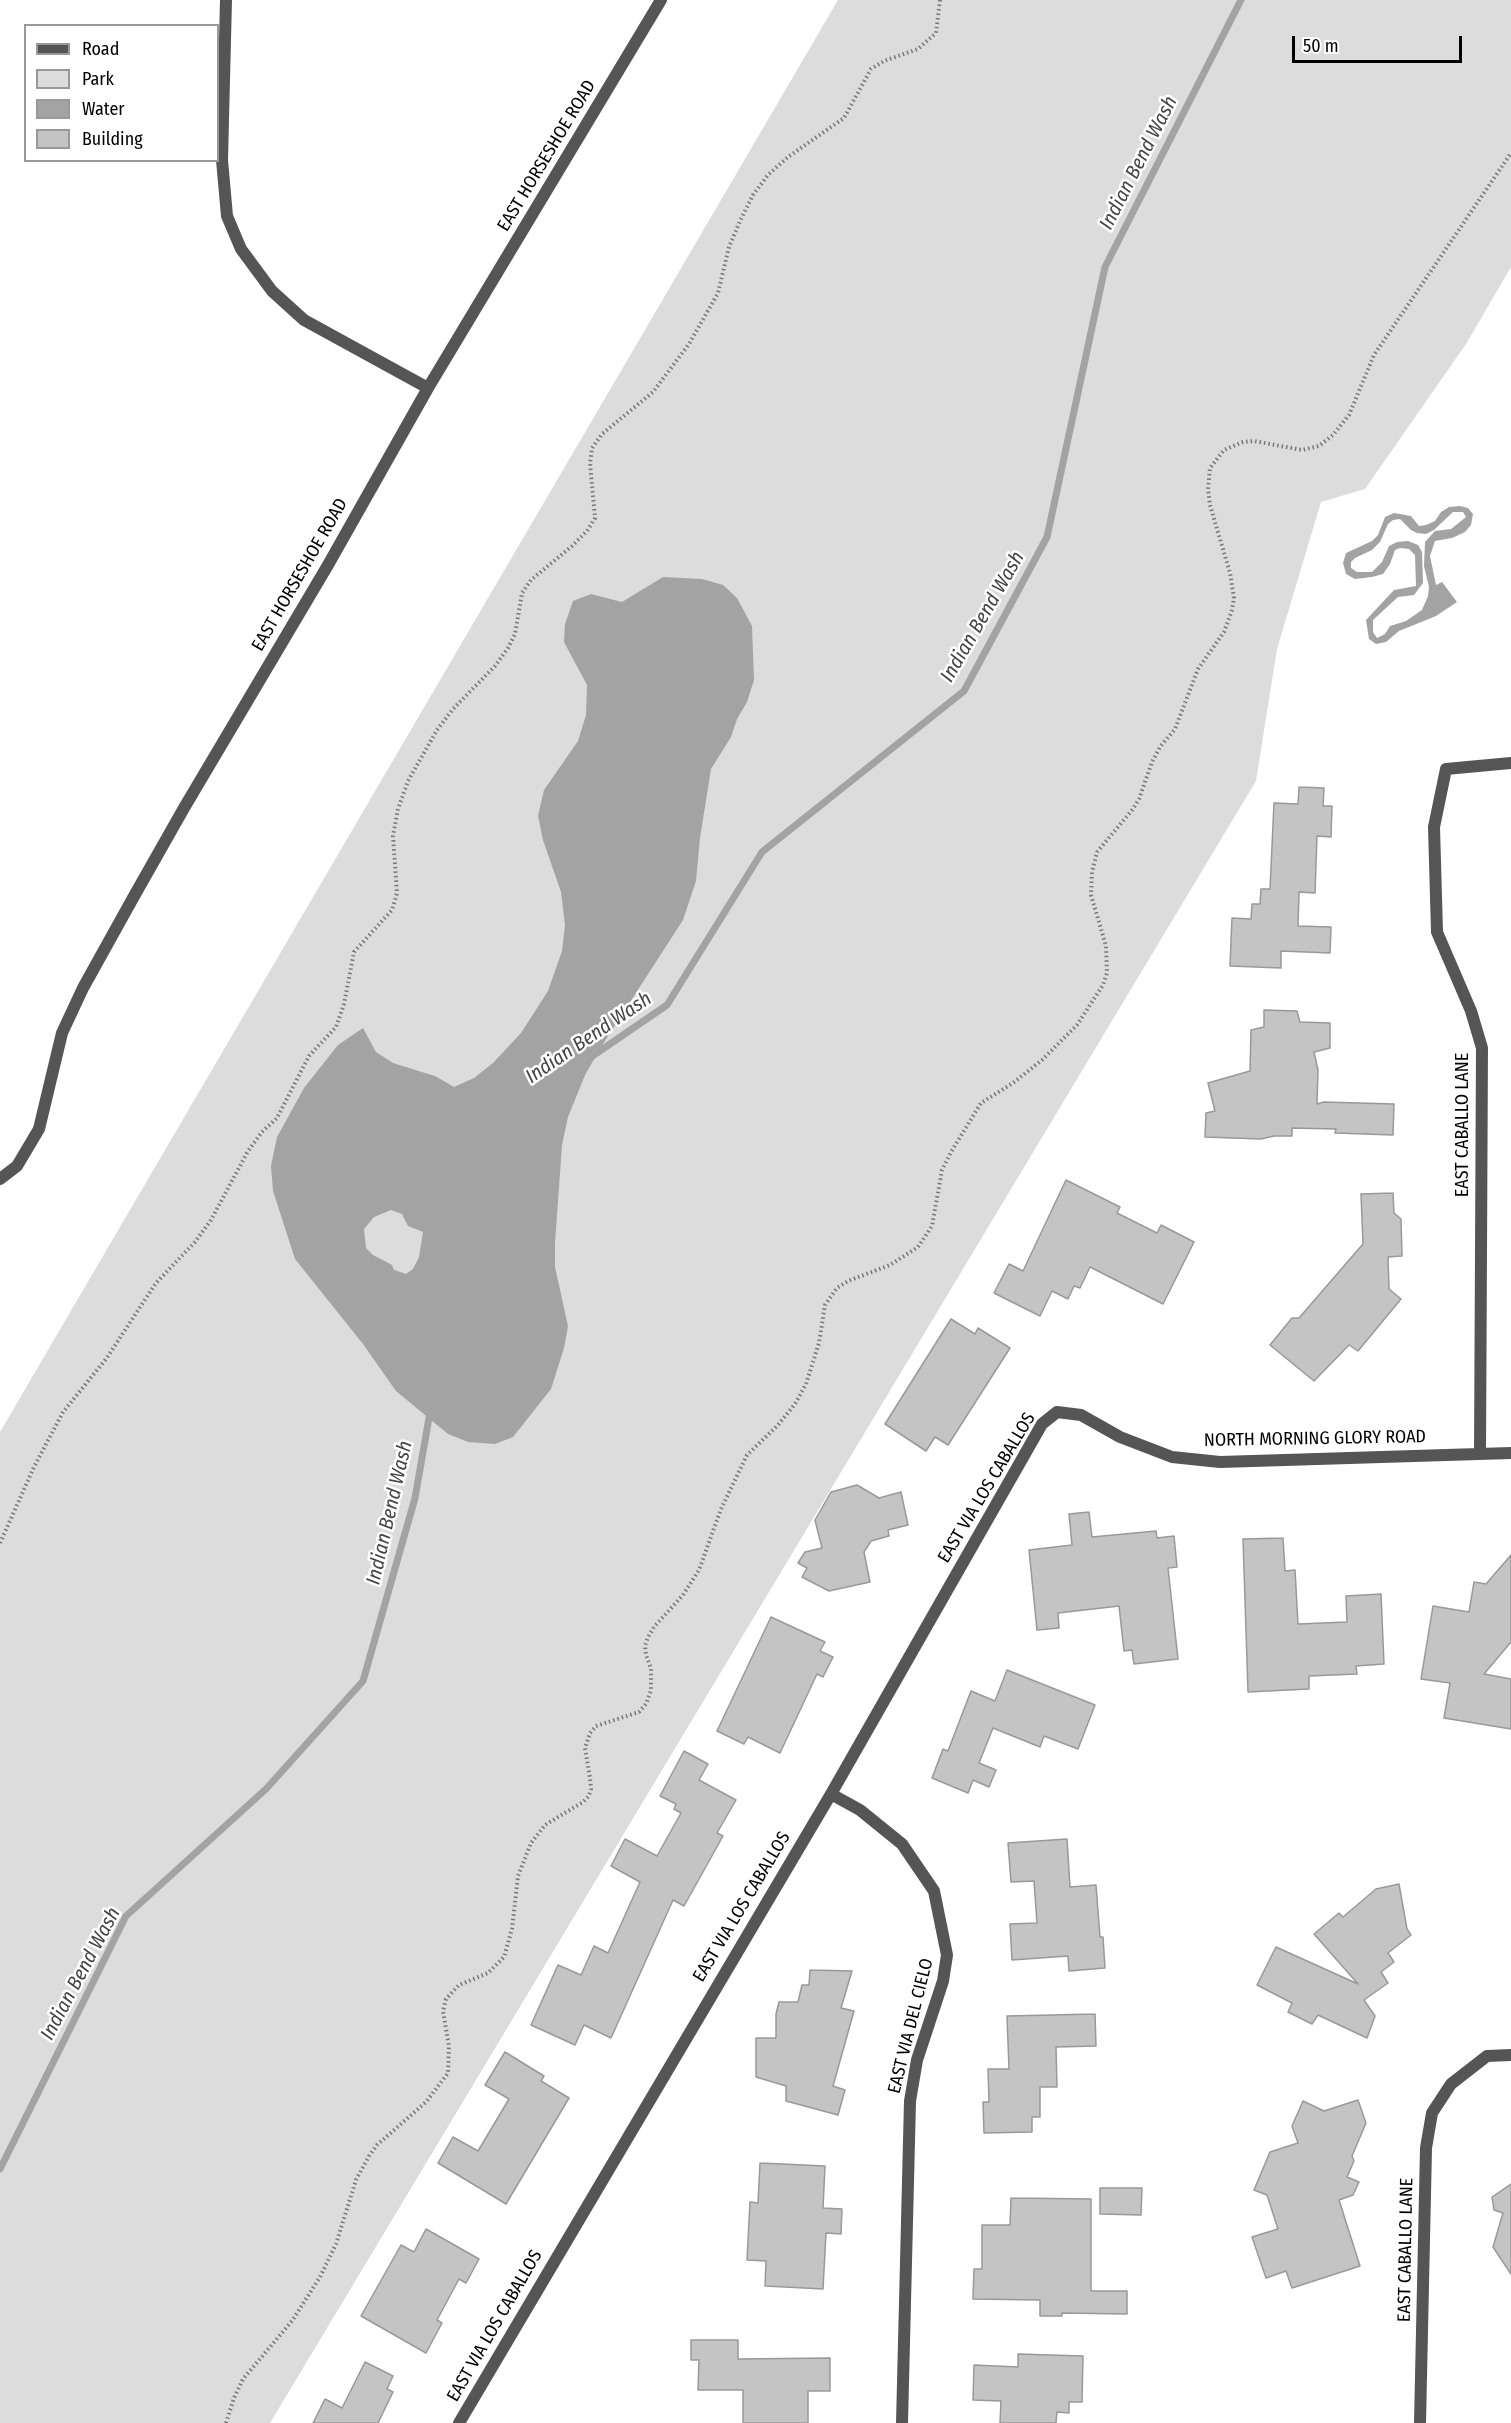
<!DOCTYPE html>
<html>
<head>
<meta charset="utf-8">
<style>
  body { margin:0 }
  #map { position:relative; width:1511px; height:2423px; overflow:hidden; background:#fff; font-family:"Fira Sans Condensed",sans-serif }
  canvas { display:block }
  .legend { position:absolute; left:24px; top:24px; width:195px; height:138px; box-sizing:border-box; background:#fff; border:2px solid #999; margin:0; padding:8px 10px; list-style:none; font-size:18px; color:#000 }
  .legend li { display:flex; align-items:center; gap:12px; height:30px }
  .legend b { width:30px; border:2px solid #999 }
  .scale { position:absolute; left:1292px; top:36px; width:170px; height:27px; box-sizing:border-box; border:3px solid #000; border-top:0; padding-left:8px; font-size:18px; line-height:21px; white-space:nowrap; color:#000; -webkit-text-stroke:4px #fff; paint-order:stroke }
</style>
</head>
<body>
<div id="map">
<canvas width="1511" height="2423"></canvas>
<ul class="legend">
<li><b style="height:8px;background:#555"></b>Road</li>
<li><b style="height:16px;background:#dcdcdc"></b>Park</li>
<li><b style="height:16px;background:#a3a3a3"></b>Water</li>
<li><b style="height:16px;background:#c4c4c4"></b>Building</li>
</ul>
<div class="scale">50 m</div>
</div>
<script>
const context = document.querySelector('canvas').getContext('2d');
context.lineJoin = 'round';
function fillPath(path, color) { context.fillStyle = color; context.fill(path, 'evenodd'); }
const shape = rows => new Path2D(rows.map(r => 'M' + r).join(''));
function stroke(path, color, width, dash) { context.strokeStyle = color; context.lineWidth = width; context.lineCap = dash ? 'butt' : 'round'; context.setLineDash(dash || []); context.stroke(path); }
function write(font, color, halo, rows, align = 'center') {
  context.font = font + ' "Fira Sans Condensed",sans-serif'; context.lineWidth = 5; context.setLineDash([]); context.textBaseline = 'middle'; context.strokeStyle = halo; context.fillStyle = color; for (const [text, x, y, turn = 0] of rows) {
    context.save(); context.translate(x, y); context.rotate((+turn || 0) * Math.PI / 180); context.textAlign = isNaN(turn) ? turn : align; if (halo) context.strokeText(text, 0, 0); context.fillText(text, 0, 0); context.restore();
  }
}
fillPath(shape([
  [838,0,1511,0,1511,267,1466,344,1365,489,1321,502,1277,649,1256,781,270,2423,0,2423,0,1432]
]), '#dcdcdc');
fillPath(shape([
  [1460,506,1468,508,1473,514,1471,525,1465,532,1452,538,1435,541,1430,556,1436,585,1442,582,1457,602,1436,616,1399,631,1386,642,1376,644,1369,639,1366,620,1394,590,1416,586,1415,555,1409,549,1400,548,1395,550,1390,564,1383,574,1372,577,1355,579,1346,574,1343,563,1346,553,1372,541,1378,535,1385,517,1394,513,1411,516,1419,526,1426,525,1435,521,1441,512,1449,507],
  [1453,512,1463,512,1466,517,1451,529,1435,531,1425,542,1424,566,1429,587,1428,596,1422,610,1406,621,1390,626,1385,634,1377,638,1373,632,1373,620,1398,597,1414,595,1423,583,1422,552,1418,545,1408,541,1397,542,1389,546,1382,562,1372,572,1357,572,1351,568,1351,562,1355,558,1372,550,1380,542,1388,524,1393,520,1400,519,1411,530,1417,533,1426,534,1434,530],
  [663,577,702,579,723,585,737,598,752,626,754,680,747,702,737,719,731,737,711,769,700,838,696,881,683,920,601,1047,585,1075,568,1117,562,1145,555,1243,555,1267,568,1326,564,1348,551,1389,513,1437,495,1444,468,1442,448,1434,396,1391,363,1344,295,1259,273,1191,271,1166,277,1137,304,1088,338,1045,363,1028,376,1052,393,1063,435,1076,454,1087,474,1078,493,1063,521,1033,548,991,562,951,565,925,561,892,543,840,538,816,544,790,578,741,586,715,587,685,564,642,565,624,573,601,591,594,622,602],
  [391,1210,402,1214,408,1226,423,1232,419,1257,413,1269,406,1274,394,1270,392,1265,373,1255,366,1248,364,1229,374,1217]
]), '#a3a3a3');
stroke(shape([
  [591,1057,667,1005,762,852,964,691,1047,537,1105,267,1241,0],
  [0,2169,126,1916,266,1789,363,1681,415,1498,430,1412]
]), '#a3a3a3', 7);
const building = shape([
  [1299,787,1324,788,1323,806,1332,806,1331,837,1317,836,1315,893,1299,892,1298,926,1331,927,1330,953,1281,951,1281,968,1230,966,1232,918,1251,919,1252,904,1260,904,1261,889,1270,889,1274,803,1298,804,1299,787],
  [1264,1010,1297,1011,1300,1022,1330,1023,1330,1048,1314,1052,1318,1070,1317,1104,1324,1102,1394,1104,1393,1135,1335,1133,1336,1129,1292,1128,1292,1136,1274,1136,1261,1139,1205,1137,1206,1113,1215,1111,1208,1083,1250,1071,1251,1030,1264,1027,1264,1010],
  [1066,1180,1120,1207,1117,1213,1157,1233,1161,1225,1194,1242,1163,1304,1090,1267,1080,1288,1074,1286,1068,1299,1052,1291,1040,1316,994,1293,1009,1264,1023,1271,1066,1180],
  [1393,1193,1394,1213,1401,1219,1402,1256,1388,1257,1389,1289,1401,1299,1358,1351,1349,1345,1314,1381,1270,1345,1292,1318,1299,1318,1363,1244,1361,1194,1393,1193],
  [951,1319,975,1334,978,1328,1010,1348,948,1445,935,1437,926,1451,885,1424,951,1319],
  [857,1485,879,1498,901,1492,908,1525,888,1530,889,1536,871,1541,864,1552,870,1582,829,1591,802,1577,807,1568,798,1563,805,1552,822,1548,815,1520,831,1492,857,1485],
  [1089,1512,1092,1537,1156,1531,1157,1538,1174,1536,1177,1567,1168,1568,1178,1659,1134,1664,1132,1650,1124,1651,1119,1606,1058,1613,1059,1628,1037,1630,1029,1550,1072,1545,1069,1514,1089,1512],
  [1283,1538,1285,1571,1295,1570,1298,1624,1347,1622,1346,1596,1381,1594,1384,1664,1356,1666,1357,1674,1309,1676,1309,1689,1248,1692,1243,1539,1283,1538],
  [1511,1555,1511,1642,1484,1674,1511,1679,1511,1729,1444,1718,1450,1683,1421,1679,1433,1606,1469,1612,1474,1582,1486,1584,1511,1555],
  [771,1617,825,1642,820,1651,833,1657,823,1677,817,1674,780,1753,748,1737,744,1744,717,1731,771,1617],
  [1007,1670,1095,1705,1078,1749,1044,1736,1040,1747,993,1728,979,1763,996,1770,989,1787,973,1780,968,1793,932,1778,943,1749,948,1751,971,1691,995,1701,1007,1670],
  [684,1751,708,1764,699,1780,736,1800,717,1833,723,1836,684,1906,673,1900,611,2038,584,2025,575,2045,531,2025,558,1965,581,1975,594,1946,608,1953,640,1882,611,1866,625,1839,657,1856,681,1813,674,1809,676,1804,660,1796,684,1751],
  [1067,1839,1070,1887,1096,1885,1100,1937,1103,1937,1105,1968,1069,1971,1068,1956,1012,1960,1010,1924,1037,1923,1034,1881,1011,1882,1008,1843,1067,1839],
  [1399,1884,1407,1929,1411,1935,1388,1953,1394,1962,1381,1972,1388,1983,1364,2000,1375,2016,1367,2038,1318,2015,1312,2024,1288,2012,1292,2003,1257,1985,1276,1947,1358,1984,1314,1934,1339,1913,1343,1917,1376,1889,1399,1884],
  [810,1970,852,1971,841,2008,854,2011,833,2086,845,2090,838,2115,786,2101,786,2086,756,2077,756,2038,776,2038,776,2014,779,2002,798,2002,802,1985,809,1985,810,1970],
  [1095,2014,1096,2046,1056,2047,1057,2087,1040,2087,1040,2117,1032,2117,1032,2132,984,2133,983,2102,989,2102,988,2069,1009,2069,1007,2016,1095,2014],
  [505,2052,544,2076,541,2081,569,2098,506,2204,438,2163,453,2137,478,2151,509,2099,485,2085,505,2052],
  [1358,2100,1366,2123,1352,2156,1354,2161,1347,2177,1359,2182,1353,2195,1339,2200,1360,2266,1292,2288,1286,2271,1266,2278,1252,2237,1278,2229,1267,2195,1254,2190,1270,2152,1298,2143,1292,2126,1303,2101,1324,2111,1358,2100],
  [760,2163,825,2166,823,2208,842,2209,841,2234,826,2233,823,2289,765,2286,766,2261,747,2260,750,2202,758,2203,760,2163],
  [1511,2184,1511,2274,1493,2247,1503,2213,1494,2210,1492,2197,1511,2184],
  [1100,2188,1142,2188,1141,2215,1100,2214,1100,2188],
  [1011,2198,1091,2199,1091,2291,1127,2291,1127,2314,1062,2313,1062,2316,1040,2316,1040,2300,973,2299,974,2269,982,2269,982,2225,1010,2225,1011,2198],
  [426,2229,479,2259,466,2283,459,2279,437,2320,442,2323,426,2353,361,2316,401,2245,414,2252,426,2229],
  [691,2340,738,2340,738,2359,830,2358,830,2391,808,2391,808,2423,743,2423,743,2390,698,2390,699,2360,691,2360,691,2340],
  [1018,2354,1083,2356,1082,2402,1069,2402,1069,2413,1057,2412,1056,2423,1000,2423,1001,2401,973,2400,974,2365,1018,2367,1018,2354],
  [365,2362,393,2376,387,2389,393,2392,378,2423,313,2423,325,2399,342,2408,365,2362]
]);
fillPath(building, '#c4c4c4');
stroke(building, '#999', 1.5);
stroke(shape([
  [0,1543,34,1467,63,1412,106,1359,156,1283,195,1242,211,1220,248,1151,262,1132,277,1118,309,1056,336,1027,344,1004,354,952,392,910,397,893,393,836,398,809,408,781,437,730,453,709,495,666,508,648,515,634,522,593,531,580,572,546,587,531,595,518,590,463,592,448,602,434,653,392,689,344,718,293,729,247,740,221,753,195,768,175,788,157,844,118,871,69,884,61,918,49,936,33,940,0],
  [226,2423,234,2398,243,2379,292,2321,320,2277,336,2244,356,2180,369,2156,377,2145,426,2102,448,2073,449,2046,443,2011,446,1999,459,1985,488,1973,504,1957,512,1929,518,1876,531,1843,545,1825,583,1802,589,1796,591,1789,590,1778,585,1748,590,1733,596,1726,639,1712,646,1704,651,1690,651,1669,646,1655,645,1646,648,1637,654,1627,683,1595,699,1570,721,1509,747,1455,778,1425,795,1404,806,1384,819,1343,825,1305,837,1288,848,1281,890,1265,918,1247,932,1226,942,1170,951,1152,981,1103,1013,1083,1042,1060,1077,1025,1103,985,1107,973,1106,946,1091,895,1092,872,1097,852,1133,809,1139,799,1152,762,1160,747,1175,729,1198,669,1224,632,1232,610,1234,598,1230,573,1210,505,1208,489,1210,468,1224,450,1243,442,1254,441,1302,450,1319,446,1333,435,1349,415,1374,355,1511,153]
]), '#777', 4, [1.5, 3]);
stroke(shape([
  [226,0,222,160,227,216,241,249,272,291,304,320,428,388],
  [0,1179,17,1166,39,1129,62,1033,83,988,133,898,184,808,328,565,428,388,661,0],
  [1480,1454,1482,1048,1471,1011,1437,932,1434,827,1446,769,1511,763],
  [831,1794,860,1810,902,1844,934,1891,947,1955,943,1981,917,2060,910,2101,902,2423],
  [459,2423,831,1794,1042,1424,1057,1412,1081,1415,1120,1437,1172,1457,1220,1462,1511,1453],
  [1420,2423,1426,2148,1432,2113,1451,2084,1487,2056,1511,2055]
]), '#555', 12);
write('18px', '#000', '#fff', [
  ["EAST HORSESHOE ROAD",547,156,-59],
  ["EAST HORSESHOE ROAD",300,575,-60],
  ["EAST CABALLO LANE",1463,1125,-90],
  ["NORTH MORNING GLORY ROAD",1315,1439,-1],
  ["EAST VIA LOS CABALLOS",987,1488,-59],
  ["EAST VIA LOS CABALLOS",742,1907,-59],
  ["EAST VIA DEL CIELO",911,2026,-76],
  ["EAST CABALLO LANE",1406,2250,-89],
  ["EAST VIA LOS CABALLOS",495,2326,-60]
]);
write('italic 20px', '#444', '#fff', [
  ["Indian Bend Wash",1139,163,-63],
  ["Indian Bend Wash",983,617,-60],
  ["Indian Bend Wash",589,1038,-34],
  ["Indian Bend Wash",390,1513,-77],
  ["Indian Bend Wash",81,1974,-62]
]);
</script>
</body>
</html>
